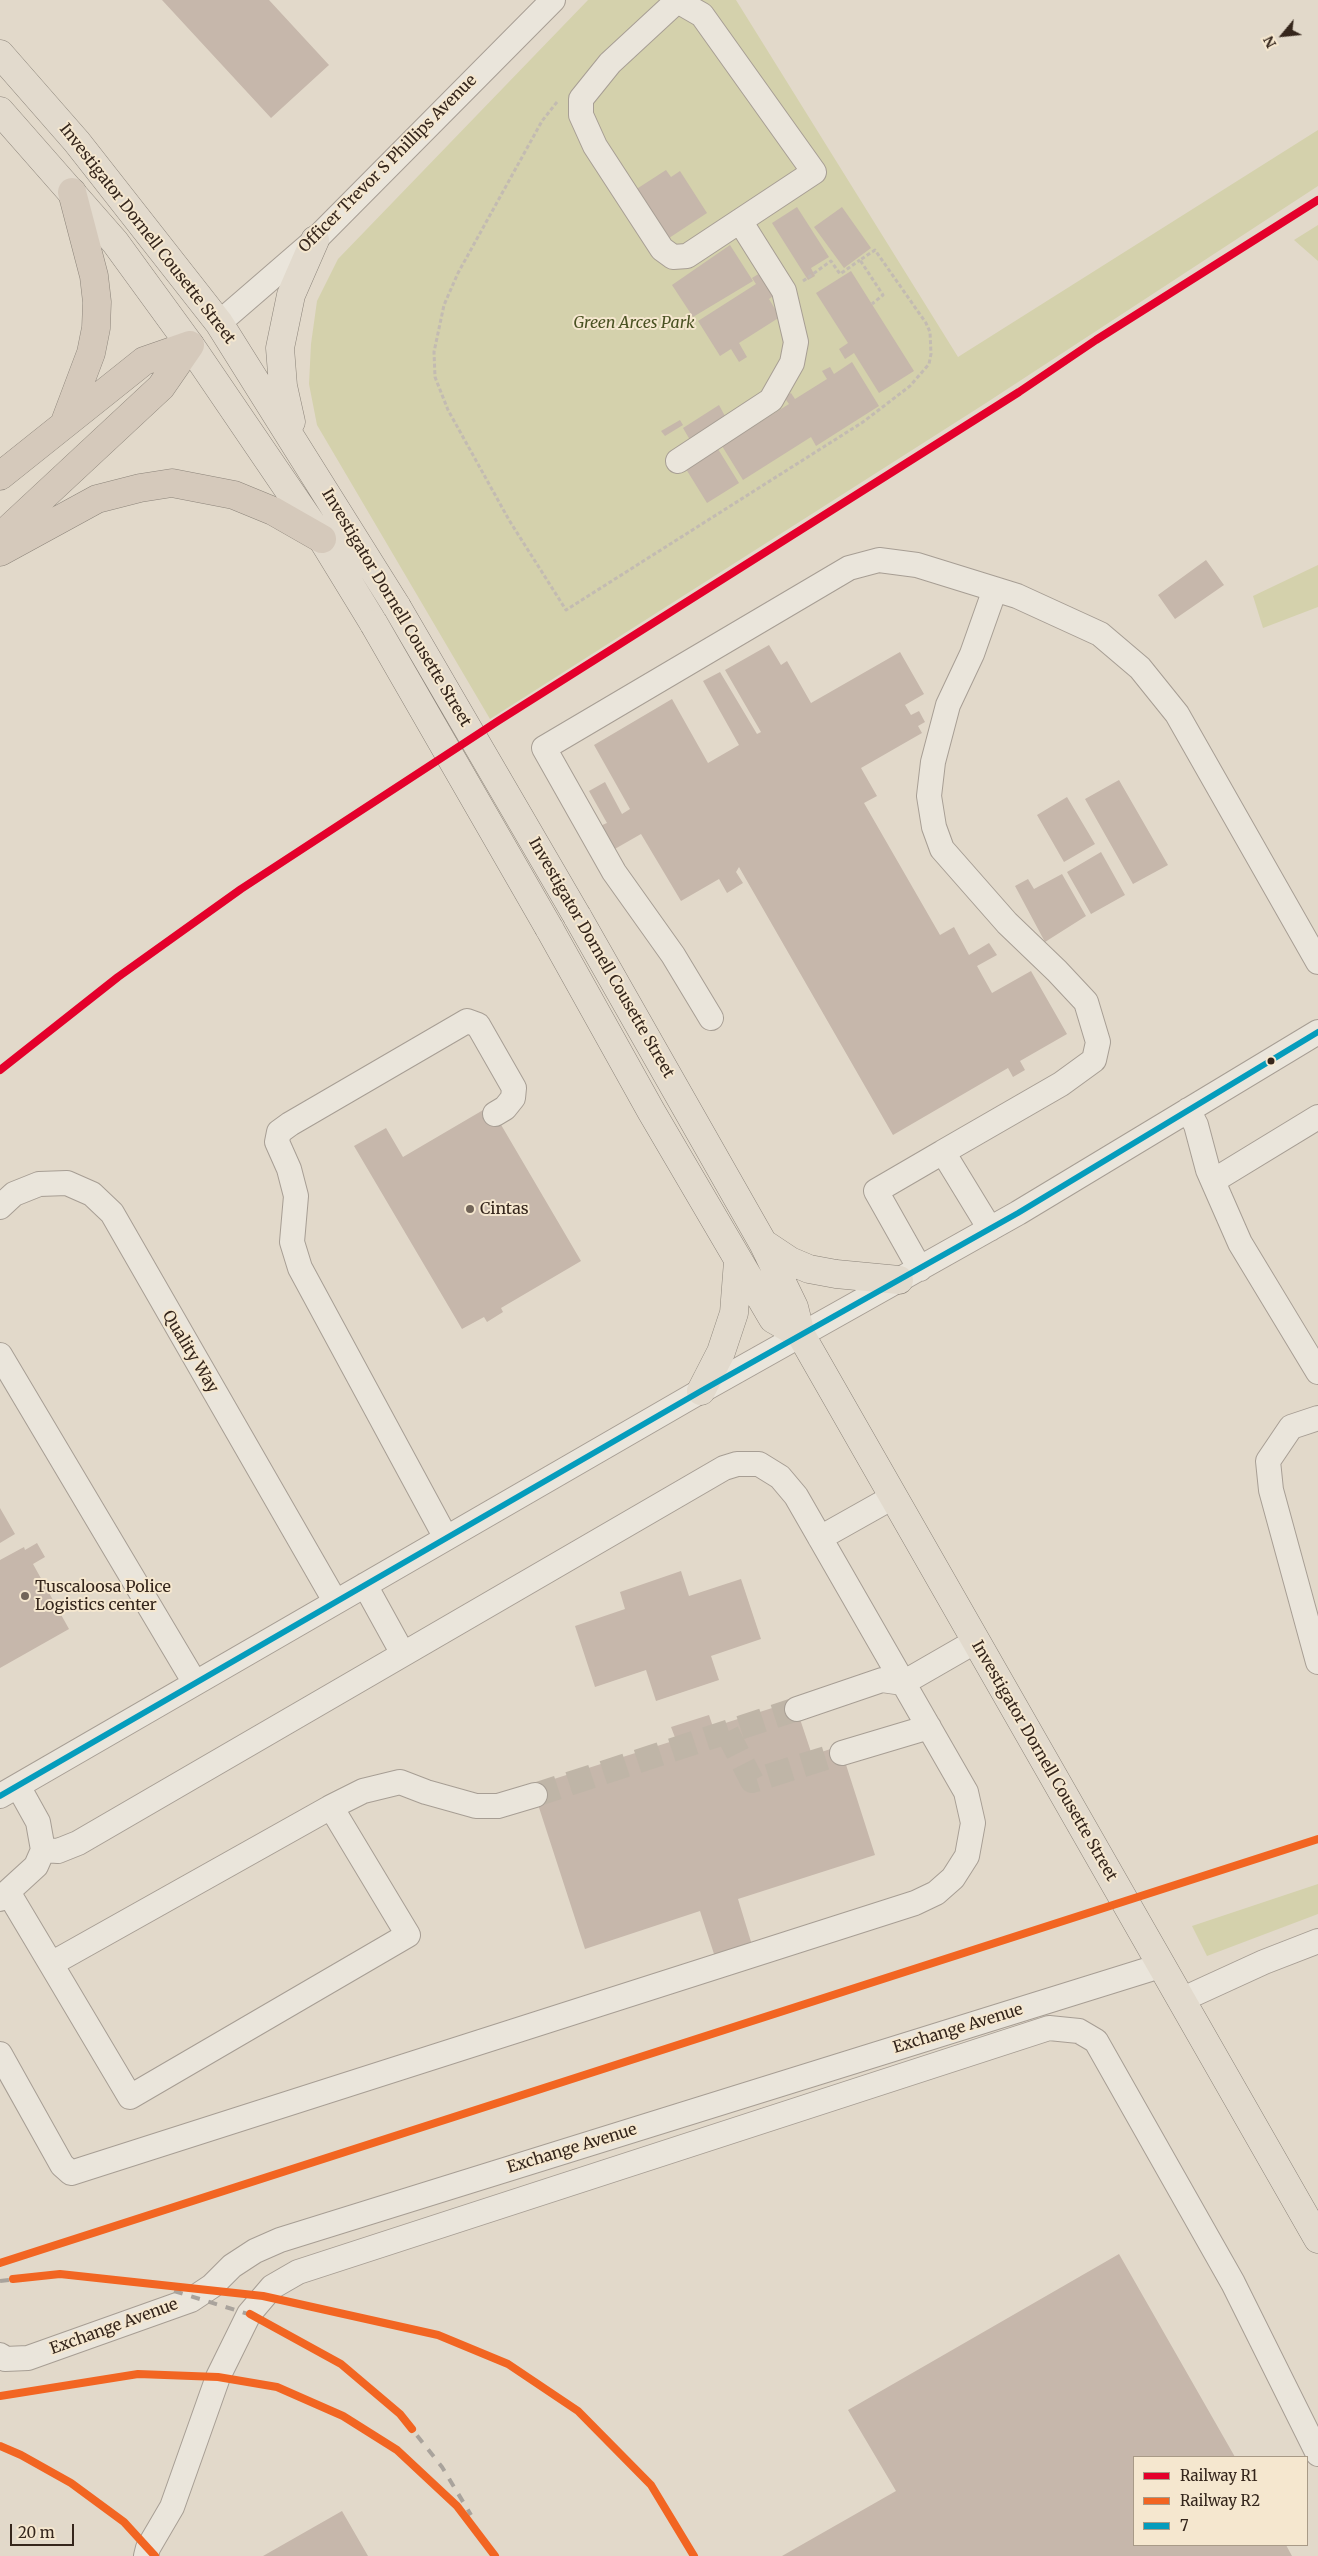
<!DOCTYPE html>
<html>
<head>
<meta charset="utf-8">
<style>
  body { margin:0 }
  #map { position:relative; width:1318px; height:2556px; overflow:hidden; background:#e2d9ca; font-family:Merriweather,serif }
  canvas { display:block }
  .legend { position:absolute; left:1133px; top:2456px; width:175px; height:90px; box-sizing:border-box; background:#f5e7cf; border:1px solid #a89a87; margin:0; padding:6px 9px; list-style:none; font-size:15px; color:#35261c }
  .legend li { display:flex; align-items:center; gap:10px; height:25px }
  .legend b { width:25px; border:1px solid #a89a87 }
  .north { position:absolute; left:1258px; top:10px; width:50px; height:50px; -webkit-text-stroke:4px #f5e7cf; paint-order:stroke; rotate:242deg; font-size:14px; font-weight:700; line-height:20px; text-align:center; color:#35261c }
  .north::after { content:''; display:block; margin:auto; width:18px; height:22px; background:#35261c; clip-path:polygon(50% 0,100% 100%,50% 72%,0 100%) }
  .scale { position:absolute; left:10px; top:2524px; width:64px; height:22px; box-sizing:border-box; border:2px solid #35261c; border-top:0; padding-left:6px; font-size:15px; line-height:18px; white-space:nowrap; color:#35261c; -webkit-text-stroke:4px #f5e7cf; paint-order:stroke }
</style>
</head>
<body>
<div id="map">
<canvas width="1318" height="2556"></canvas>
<ul class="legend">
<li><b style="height:6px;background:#e4002b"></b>Railway R1</li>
<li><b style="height:6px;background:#f26522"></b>Railway R2</li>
<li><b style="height:6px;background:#059cbc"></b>7</li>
</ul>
<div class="north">N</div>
<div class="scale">20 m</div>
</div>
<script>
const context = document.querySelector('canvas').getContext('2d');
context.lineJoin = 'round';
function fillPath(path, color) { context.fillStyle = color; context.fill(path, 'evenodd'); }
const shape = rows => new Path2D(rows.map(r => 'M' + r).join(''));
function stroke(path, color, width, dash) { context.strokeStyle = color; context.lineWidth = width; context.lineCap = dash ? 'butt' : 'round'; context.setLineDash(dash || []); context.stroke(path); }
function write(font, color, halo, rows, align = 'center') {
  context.font = font + ' Merriweather,serif'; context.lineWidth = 4; context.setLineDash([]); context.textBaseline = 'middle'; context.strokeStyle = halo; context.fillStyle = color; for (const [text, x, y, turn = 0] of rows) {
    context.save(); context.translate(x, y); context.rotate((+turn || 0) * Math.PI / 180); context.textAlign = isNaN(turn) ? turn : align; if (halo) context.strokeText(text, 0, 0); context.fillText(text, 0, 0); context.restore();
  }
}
fillPath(shape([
  [588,0,736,0,958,357,1318,130,1318,186,986,403,490,719,317,425,309,384,311,344,317,301,338,259],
  [1318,225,1318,261,1294,240],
  [1318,565,1318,607,1263,628,1253,596],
  [1318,1884,1318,1914,1207,1956,1192,1926]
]), '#d4d1ac');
fillPath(shape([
  [162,0,269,0,329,65,271,118],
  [666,170,671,177,680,171,707,213,666,240,635,190],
  [797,207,829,257,811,268,815,276,808,280,772,223],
  [842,207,871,248,844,268,814,227],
  [730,245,753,281,693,317,672,285],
  [765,270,776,294,769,299,780,317,739,343,747,357,739,362,731,349,720,356,698,321,756,284,752,278],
  [851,271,914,371,879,393,854,353,845,359,839,349,848,343,816,293],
  [852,362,879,406,816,446,811,437,743,480,722,446,789,404,784,397,791,393,795,399,827,379,822,371,830,367,834,374],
  [719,405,726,418,690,440,683,428],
  [680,420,683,425,665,436,661,431],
  [718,449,739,483,707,503,686,469],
  [1206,560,1224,585,1175,619,1158,595],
  [769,645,781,665,787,661,811,703,900,652,924,694,905,705,911,715,919,711,925,722,918,726,922,733,861,768,877,796,864,803,940,935,954,927,969,955,989,943,997,955,977,966,992,993,1031,971,1067,1034,1020,1061,1025,1070,1013,1077,1008,1068,893,1135,739,867,736,872,743,883,727,893,719,879,681,901,641,834,613,850,600,826,607,823,589,791,605,782,622,814,630,809,594,745,672,699,708,763,739,745,703,681,720,672,757,734,761,732,725,670],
  [1119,780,1168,865,1133,884,1085,799],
  [1067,797,1095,844,1064,862,1037,815],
  [1101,852,1125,895,1091,914,1067,872],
  [1062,874,1086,916,1045,942,1015,886,1028,879,1034,889],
  [490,1106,581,1261,501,1308,503,1312,487,1322,484,1317,462,1329,354,1146,386,1128,403,1157],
  [0,1508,15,1534,0,1543],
  [37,1543,45,1557,33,1564,69,1629,0,1668,0,1560,24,1547,25,1550],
  [681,1571,689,1596,741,1579,761,1639,711,1656,719,1680,656,1701,646,1670,595,1687,575,1626,625,1609,620,1592],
  [794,1701,812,1755,840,1746,875,1855,738,1899,752,1945,715,1957,700,1911,585,1949,532,1786,676,1740,671,1727,709,1715,713,1727],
  [1119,2254,1235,2457,1134,2457,1134,2545,1286,2545,1292,2556,782,2556,896,2491,848,2410],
  [342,2511,368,2556,263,2556]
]), '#c6b7ab');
stroke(shape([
  [727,1732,752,1781,842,1753],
  [535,1795,797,1709]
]), '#bfb5a7', 24, [24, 12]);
const minor = shape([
  [676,0,702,15,814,172,687,256,673,257,662,249,595,146,581,115,581,99,610,63,677,1],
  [219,323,315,240,553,0],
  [678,461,771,400,792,363,796,342,784,291,740,221],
  [711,1018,673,955,614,872,544,748,849,568,879,560,917,565,1017,596,1100,634,1140,668,1177,714,1318,962],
  [1188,1110,1196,1125,1208,1170,1240,1243,1318,1372],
  [943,1152,1061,1084,1094,1060,1098,1042,1086,1002,1057,971,1007,923,942,849,934,827,929,796,933,762,948,705,972,654,995,589],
  [1213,1181,1318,1117],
  [0,1207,14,1194,39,1184,67,1183,92,1194,112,1213,335,1601],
  [920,1269,876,1191,943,1152,990,1229],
  [0,1355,195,1683],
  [1318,1418,1291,1427,1268,1461,1271,1490,1318,1662],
  [446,1538,300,1268,292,1242,296,1196,289,1169,277,1142,279,1132,290,1124,467,1021,478,1025,514,1088,513,1098,505,1108,495,1114],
  [820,1538,893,1497],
  [365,1585,403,1654],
  [797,1709,882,1680,903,1683,976,1641],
  [842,1753,929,1727],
  [0,1796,701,1391,1018,1213,1318,1032],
  [331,1807,363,1791,400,1782,426,1792,476,1806,498,1806,535,1795],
  [8,1892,51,1964,130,2097,408,1935,331,1807,51,1964],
  [0,1899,36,1866,43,1850,38,1822,18,1786],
  [1181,2000,1264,1962,1318,1941],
  [0,2054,62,2165,71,2173,915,1903,936,1893,953,1878,967,1856,973,1823,966,1792,796,1496,780,1477,759,1464,737,1464,724,1468,78,1843,58,1851,43,1850],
  [0,2355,5,2359,28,2358,191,2300,212,2286,232,2266,255,2251,280,2240,1160,1966],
  [146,2556,148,2548,172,2507,218,2377,249,2314,272,2287,298,2272,1049,2028,1079,2031,1096,2041,1233,2283,1318,2454]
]);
const major = shape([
  [0,54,77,142,219,323,397,607],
  [0,111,115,242,190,345,322,539,374,624],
  [291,422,283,386,280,348,291,295,315,240],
  [577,916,763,1243,794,1307,801,1335,1318,2239],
  [549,928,651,1111,773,1319,801,1335],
  [763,1243,790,1261,809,1269,836,1274,899,1280],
  [701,1391,721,1352,734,1313,738,1261]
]);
const highway = shape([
  [65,422,91,353,96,328,97,302,94,276,72,192],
  [0,476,144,361,190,345],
  [0,537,161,387,190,345],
  [0,552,97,499,140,488,172,483,234,495,273,511,322,539]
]);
stroke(minor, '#a79e94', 26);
stroke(major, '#8c847a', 29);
stroke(highway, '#8c847a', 29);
stroke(shape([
  [557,102,542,121,458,273,444,305,434,352,435,377,448,410,509,520,566,610,863,422,910,386,929,364,931,354,930,332,926,323,875,250,860,260,883,295,872,304],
  [803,281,831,261,840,274,860,260]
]), '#c3bbb2', 3, [4, 2.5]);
stroke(minor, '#eae5db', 24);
stroke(major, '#e2dacd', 28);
stroke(highway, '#d5c9bb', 28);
stroke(shape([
  [0,1070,118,977,241,889,498,721,1019,392,1096,340,1318,200],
  [0,2281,60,2274,263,2296,438,2335,508,2364,578,2411,651,2485,694,2556],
  [174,2291,258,2317,341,2364,400,2414,442,2467,471,2515],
  [0,2396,138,2374,218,2377,277,2387,343,2416,397,2450,457,2506,495,2556],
  [0,2446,21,2455,71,2483,124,2522,155,2556]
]), '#a9a39c', 4, [9, 9]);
const majorBridge = shape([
  [397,607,577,916],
  [374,624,549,928]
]);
stroke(majorBridge, '#8c847a', 29, []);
stroke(majorBridge, '#e2dacd', 28);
stroke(shape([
  [0,1796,701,1391,1018,1213,1318,1032]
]), '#059cbc', 6);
stroke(shape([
  [0,1070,118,977,241,889,498,721,1019,392,1096,340,1318,200]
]), '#e4002b', 8);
stroke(shape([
  [0,2263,1318,1839],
  [13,2279,60,2274,263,2296,438,2335,508,2364,578,2411,651,2485,694,2556],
  [250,2314,341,2364,400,2414,412,2429],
  [0,2396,138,2374,218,2377,277,2387,343,2416,397,2450,457,2506,495,2556],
  [0,2446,21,2455,71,2483,124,2522,155,2556]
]), '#f26522', 8);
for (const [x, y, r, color] of [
  [1271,1061,4.5,"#35261c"],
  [470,1209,5,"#726559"],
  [25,1596,5,"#726559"]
]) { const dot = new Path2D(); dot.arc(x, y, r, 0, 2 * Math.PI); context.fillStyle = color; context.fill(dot); stroke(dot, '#f5e7cf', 2); }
write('16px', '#35261c', '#f5e7cf', [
  ["Officer Trevor S Phillips Avenue",388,164,-45],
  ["Investigator Dornell Cousette Street",147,234,52],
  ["Investigator Dornell Cousette Street",396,608,59],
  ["Investigator Dornell Cousette Street",601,958,60],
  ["Quality Way",190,1352,59],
  ["Investigator Dornell Cousette Street",1044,1761,60],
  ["Exchange Avenue",958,2029,-17],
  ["Exchange Avenue",572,2149,-17],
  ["Exchange Avenue",114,2327,-20]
]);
write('italic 16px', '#4a5223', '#f5e7cf', [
  ["Green Arces Park",634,323]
]);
write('16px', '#35261c', '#f5e7cf', [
  ["Cintas",480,1209],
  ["Tuscaloosa Police",35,1587],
  ["Logistics center",35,1605]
], 'left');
</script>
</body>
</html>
